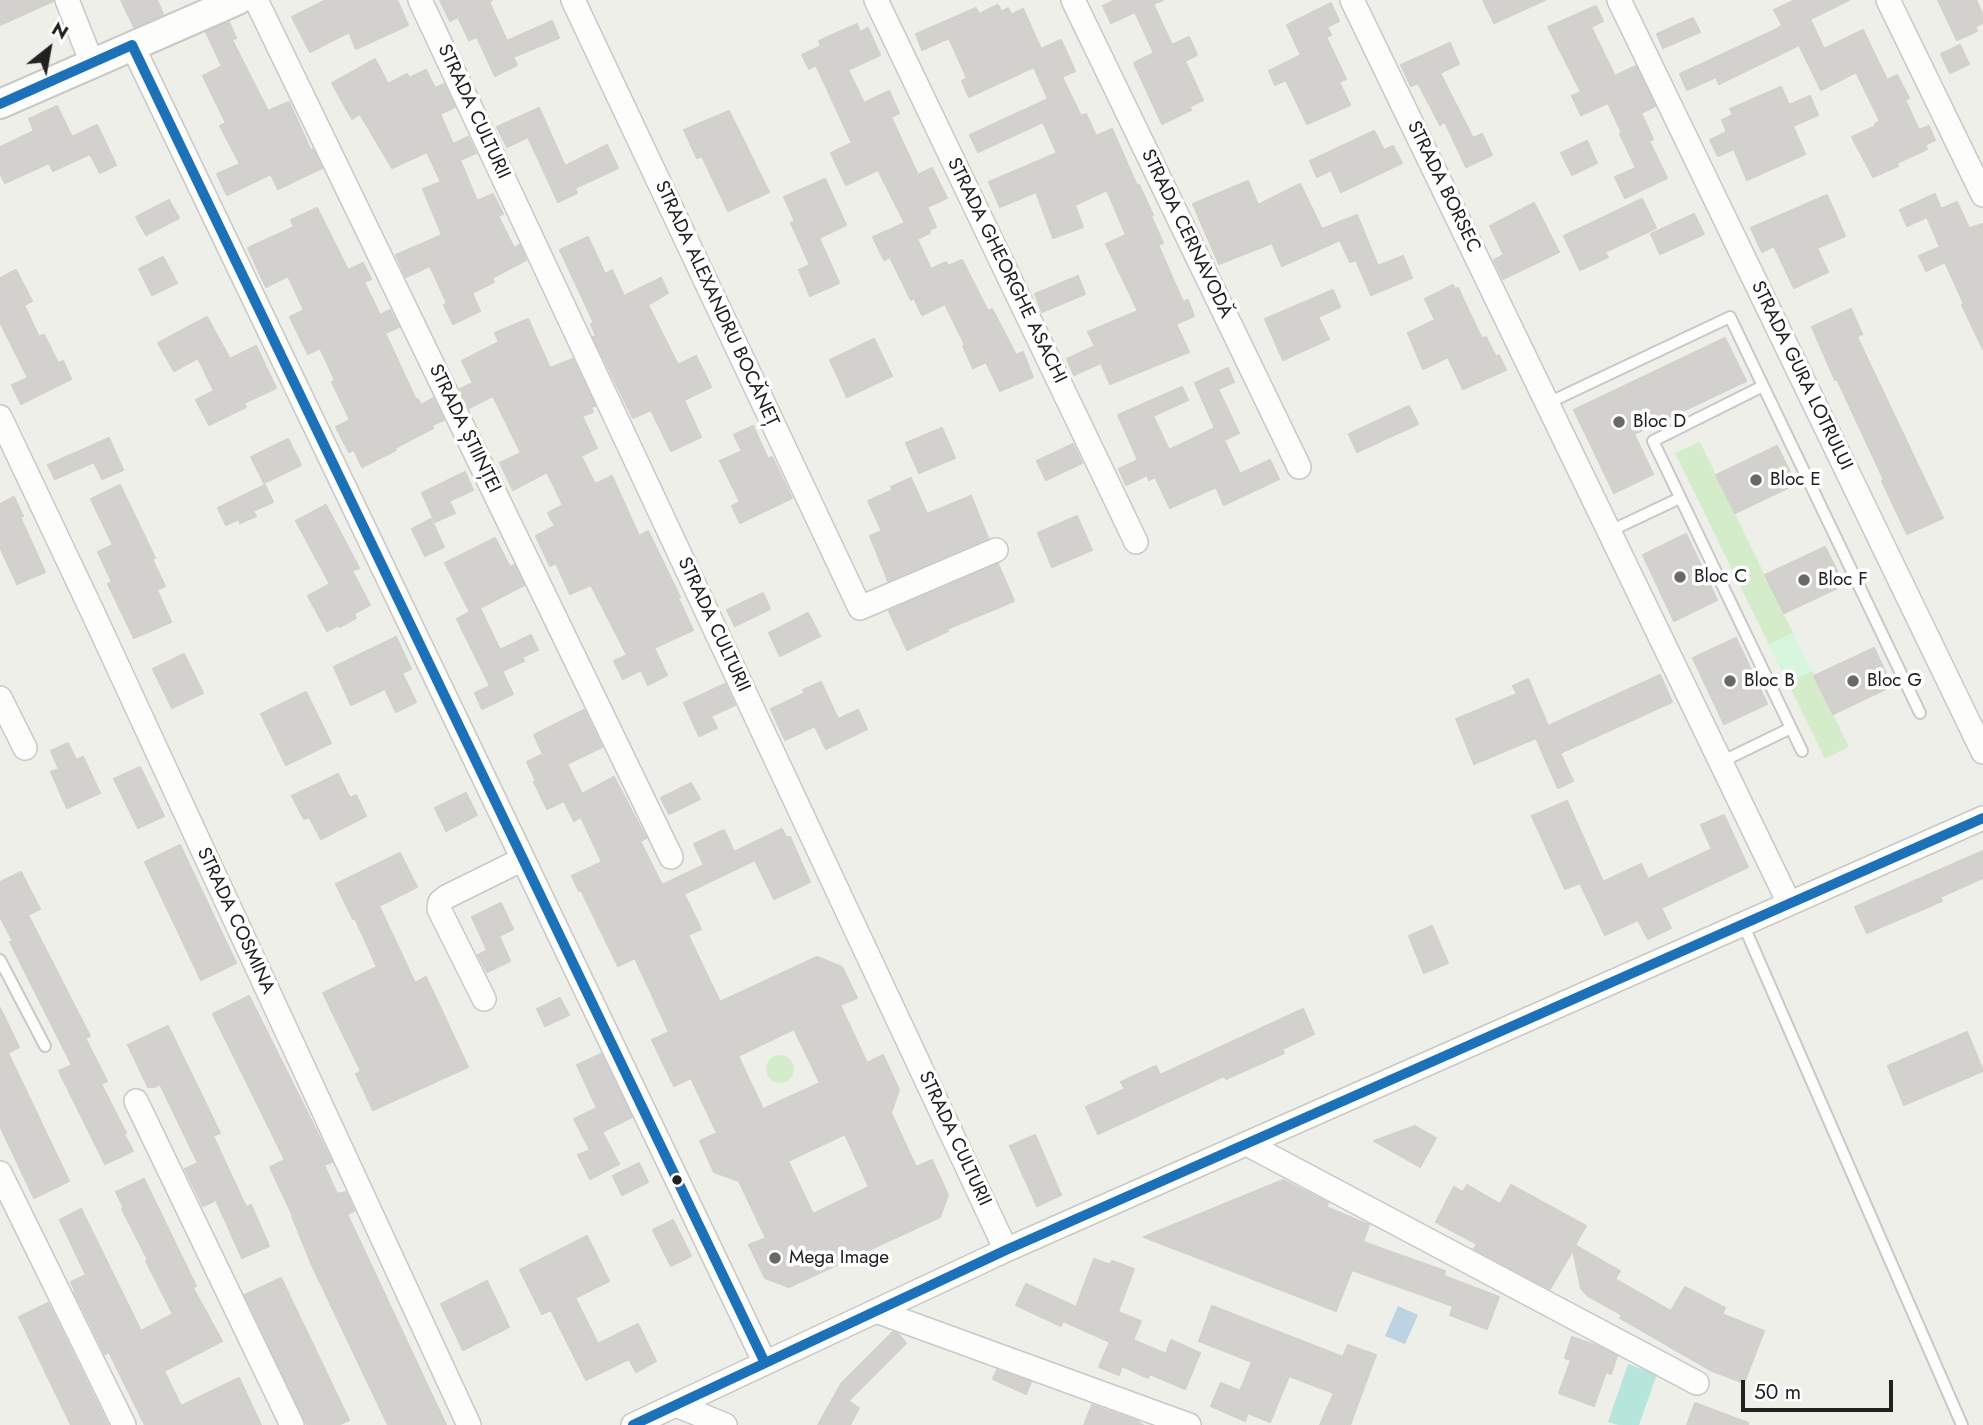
<!DOCTYPE html>
<html>
<head>
<meta charset="utf-8">
<style>
  body { margin:0 }
  #map { position:relative; width:1983px; height:1425px; overflow:hidden; background:#efefea; font-family:Jost,sans-serif }
  canvas { display:block }
  .north { position:absolute; left:14px; top:14px; width:70px; height:70px; -webkit-text-stroke:5px #fff; paint-order:stroke; rotate:31deg; font-size:19px; font-weight:700; line-height:28px; text-align:center; color:#212121 }
  .north::after { content:''; display:block; margin:auto; width:24px; height:32px; background:#212121; clip-path:polygon(50% 0,100% 100%,50% 72%,0 100%) }
  .scale { position:absolute; left:1741px; top:1380px; width:152px; height:32px; box-sizing:border-box; border:4px solid #212121; border-top:0; padding-left:9px; font-size:21px; line-height:24px; white-space:nowrap; color:#212121; -webkit-text-stroke:5px #fff; paint-order:stroke }
</style>
</head>
<body>
<div id="map">
<canvas width="1983" height="1425"></canvas>
<div class="north">N</div>
<div class="scale">50 m</div>
</div>
<script>
const context = document.querySelector('canvas').getContext('2d');
context.lineJoin = 'round';
function fillPath(path, color) { context.fillStyle = color; context.fill(path, 'evenodd'); }
const shape = rows => new Path2D(rows.map(r => 'M' + r).join(''));
function stroke(path, color, width, dash) { context.strokeStyle = color; context.lineWidth = width; context.lineCap = dash ? 'butt' : 'round'; context.setLineDash(dash || []); context.stroke(path); }
function write(font, color, halo, rows, align = 'center') {
  context.font = font + ' Jost,sans-serif'; context.lineWidth = 7; context.setLineDash([]); context.textBaseline = 'middle'; context.strokeStyle = halo; context.fillStyle = color; for (const [text, x, y, turn = 0] of rows) {
    context.save(); context.translate(x, y); context.rotate((+turn || 0) * Math.PI / 180); context.textAlign = isNaN(turn) ? turn : align; if (halo) context.strokeText(text, 0, 0); context.fillText(text, 0, 0); context.restore();
  }
}
fillPath(shape([
  [1700,442,1793,633,1769,645,1675,453],
  [1812,671,1849,747,1825,759,1788,683],
  '766 1069a14 14 0 1 1 28 0a14 14 0 1 1-28 0Z'
]), '#d5ecca');
fillPath(shape([
  [1793,633,1812,671,1788,683,1769,645]
]), '#d8f5de');
fillPath(shape([
  [1628,1364,1657,1374,1639,1425,1618,1425,1608,1422]
]), '#b6e6db');
fillPath(shape([
  [1398,1306,1418,1315,1405,1344,1385,1336]
]), '#bed3e2');
const building = shape([
  [0,0,53,0,53,1,0,25,0,0],
  [121,0,157,0,163,14,134,27,121,0],
  [326,0,397,0,408,25,356,49,349,32,310,52,292,17,326,0],
  [440,0,492,0,489,2,507,41,552,21,559,38,513,57,517,65,495,76,477,37,469,40,458,17,450,21,440,0],
  [1115,0,1163,0,1153,4,1172,45,1189,37,1197,55,1185,61,1203,100,1189,107,1191,110,1162,124,1134,63,1154,53,1135,12,1111,23,1103,6,1115,0],
  [1483,0,1545,0,1494,23,1483,0],
  [1795,0,1849,0,1810,19,1824,49,1863,30,1887,80,1897,75,1909,98,1905,100,1919,130,1929,126,1935,140,1925,145,1927,149,1897,163,1898,166,1873,177,1852,137,1876,126,1875,124,1880,121,1856,72,1821,90,1799,45,1719,84,1716,77,1687,90,1680,74,1775,30,1782,25,1774,10,1795,0],
  [1938,0,1976,0,1983,16,1983,23,1975,27,1977,31,1957,40,1938,0],
  [1331,3,1339,21,1327,27,1331,35,1326,37,1346,79,1339,82,1350,105,1307,124,1286,80,1275,85,1269,71,1301,55,1287,25,1331,3],
  [998,5,1001,12,1008,8,1011,15,1023,9,1041,49,1061,40,1075,71,1062,77,1081,116,1086,114,1096,136,1112,129,1137,186,1139,185,1153,215,1151,216,1163,243,1158,245,1183,302,1188,300,1194,316,1176,324,1189,352,1110,384,1101,363,1074,375,1067,359,1095,346,1088,332,1138,311,1106,244,1126,235,1107,190,1075,205,1083,227,1053,238,1036,192,1000,207,989,182,1057,153,1043,122,978,152,970,135,1048,99,1034,67,969,97,962,81,967,78,949,38,922,50,916,34,976,8,979,14,998,5],
  [1596,6,1603,21,1591,27,1615,76,1636,66,1655,106,1641,113,1653,139,1649,141,1667,178,1625,198,1615,177,1636,168,1620,134,1622,133,1608,103,1581,115,1572,96,1581,92,1548,27,1596,6],
  [1693,18,1700,32,1663,48,1657,34,1693,18],
  [229,22,236,38,232,40,268,111,289,102,311,151,313,149,322,168,278,189,271,174,227,195,217,174,240,164,220,126,226,123,203,76,222,66,206,32,229,22],
  [857,24,860,32,868,28,880,55,848,70,864,103,889,91,899,113,891,117,918,175,932,168,947,198,927,207,936,227,929,230,930,233,917,239,931,269,946,262,948,266,962,260,988,311,992,309,1016,355,1023,352,1033,377,1000,391,986,362,973,368,963,346,965,345,945,304,922,315,914,298,911,300,890,257,884,260,873,237,905,223,878,170,846,185,831,153,852,143,816,65,809,69,802,55,821,46,819,41,857,24],
  [1450,43,1459,64,1440,73,1473,138,1482,134,1492,155,1466,167,1445,122,1440,125,1418,83,1411,86,1401,65,1450,43],
  [1960,45,1969,64,1950,73,1941,54,1960,45],
  [375,59,388,84,407,74,409,78,426,70,435,88,444,84,455,107,440,114,453,144,468,137,476,153,460,160,477,201,493,194,503,214,498,216,514,248,520,245,526,260,492,278,494,282,472,293,480,311,453,324,444,305,447,303,430,266,406,277,396,255,442,235,423,189,441,182,427,152,392,168,360,114,352,119,332,83,375,59],
  [1781,87,1789,105,1810,96,1818,115,1793,126,1805,154,1747,180,1734,149,1718,156,1710,140,1727,132,1722,120,1733,115,1730,109,1781,87],
  [57,106,72,137,97,125,116,165,100,173,90,154,53,171,49,163,5,183,0,173,0,147,34,131,29,119,57,106],
  [539,108,565,166,607,145,618,168,575,188,577,193,558,202,528,137,507,147,497,127,539,108],
  [729,111,769,192,728,211,702,156,697,158,684,130,729,111],
  [1374,131,1384,150,1393,146,1402,163,1341,192,1331,170,1317,177,1310,161,1374,131],
  [1587,141,1597,163,1572,175,1561,153,1587,141],
  [825,179,846,225,819,238,839,283,810,296,799,270,810,265,791,223,795,221,784,197,825,179],
  [1248,181,1258,205,1300,184,1322,229,1357,215,1378,266,1403,256,1412,278,1371,295,1356,260,1350,262,1340,240,1282,266,1272,243,1219,264,1193,204,1248,181],
  [1935,194,1941,209,1957,202,1969,228,1983,224,1983,349,1962,305,1964,304,1945,262,1926,271,1919,256,1940,247,1927,217,1907,226,1900,210,1935,194],
  [1827,195,1845,236,1817,248,1828,272,1794,288,1774,246,1762,252,1751,228,1827,195],
  [1642,199,1656,228,1605,252,1608,257,1580,270,1564,236,1642,199],
  [169,200,179,218,146,235,136,217,169,200],
  [1534,203,1559,252,1503,279,1494,260,1504,255,1490,226,1534,203],
  [317,208,348,270,363,263,371,279,364,282,380,315,390,310,399,327,385,333,416,400,418,399,421,405,433,398,444,420,432,425,433,428,395,448,396,450,362,467,354,450,349,452,336,427,350,420,332,382,335,380,320,348,308,354,290,317,304,310,288,276,266,287,248,248,294,227,291,220,317,208],
  [1694,214,1704,234,1660,254,1651,234,1694,214],
  [588,237,605,274,612,270,624,296,661,278,668,293,648,305,678,365,696,356,711,387,684,400,701,437,671,451,651,410,633,418,593,337,596,336,591,324,594,323,560,250,588,237],
  [163,257,177,283,152,295,139,269,163,257],
  [16,270,32,301,24,305,39,337,44,335,58,363,63,361,71,379,21,404,12,385,28,378,0,322,0,278,16,270],
  [1078,276,1085,294,1042,312,1035,294,1078,276],
  [1453,285,1455,289,1458,288,1482,339,1486,337,1496,357,1499,355,1506,370,1463,389,1448,357,1423,369,1408,333,1435,320,1425,299,1453,285],
  [1333,290,1340,307,1318,317,1329,339,1283,360,1265,319,1333,290],
  [1851,309,1862,334,1857,337,1943,518,1907,534,1882,481,1884,480,1837,379,1835,380,1812,327,1851,309],
  [207,317,230,359,256,346,276,388,244,403,246,407,209,425,196,400,214,391,198,358,174,371,158,343,207,317],
  [528,319,550,368,573,359,595,406,591,407,593,412,582,416,597,448,581,456,595,484,612,476,639,536,648,531,680,597,678,598,693,630,654,648,667,675,648,685,641,670,623,679,614,661,627,655,591,585,570,594,556,563,550,566,536,536,555,526,548,513,563,505,547,472,513,490,500,463,521,453,493,396,469,408,460,389,473,383,462,361,499,342,495,333,528,319],
  [1725,338,1746,381,1634,434,1653,474,1614,493,1574,410,1725,338],
  [874,339,892,376,847,397,830,360,874,339],
  [1228,368,1234,382,1218,389,1239,433,1224,440,1240,474,1270,460,1279,479,1224,505,1216,487,1170,508,1155,477,1149,480,1147,475,1126,485,1119,469,1138,460,1118,415,1182,387,1188,400,1153,416,1169,450,1215,428,1195,383,1228,368],
  [1409,406,1418,424,1357,452,1349,434,1409,406],
  [753,426,768,459,772,457,792,498,740,523,732,506,740,502,720,461,742,451,734,435,753,426],
  [942,428,955,458,919,473,906,443,942,428],
  [109,438,123,470,102,479,94,462,55,479,48,465,109,438],
  [288,439,301,465,264,483,251,457,288,439],
  [1073,444,1082,463,1046,480,1037,461,1073,444],
  [1777,446,1796,484,1735,513,1716,475,1777,446],
  [465,472,473,490,449,501,455,513,435,522,422,493,465,472],
  [911,478,927,514,971,496,988,538,888,581,870,536,882,531,868,501,893,490,891,487,911,478],
  [120,485,155,558,152,559,165,586,157,590,171,622,134,638,108,584,112,582,98,552,113,545,91,499,120,485],
  [265,485,273,502,253,511,256,516,240,523,239,519,226,525,218,508,265,485],
  [14,497,23,516,20,517,45,572,17,584,0,547,0,504,14,497],
  [326,505,359,568,352,571,370,605,354,614,356,618,340,627,339,625,327,631,308,596,330,584,296,521,326,505],
  [1077,516,1092,550,1052,567,1038,533,1077,516],
  [431,519,444,547,425,556,412,529,431,519],
  [1686,534,1717,600,1674,621,1643,555,1686,534],
  [495,538,510,567,514,565,524,585,480,608,500,650,531,635,538,650,522,657,524,661,502,671,513,694,482,709,475,693,490,686,457,619,470,612,445,563,495,538],
  [1825,547,1844,585,1784,613,1765,575,1825,547],
  [998,564,1014,601,947,629,948,631,907,650,889,611,998,564],
  [763,593,770,609,735,626,727,610,763,593],
  [808,613,820,636,780,656,769,633,808,613],
  [396,637,411,669,402,673,416,702,396,712,385,689,351,705,334,667,396,637],
  [1736,638,1767,704,1724,724,1693,658,1736,638],
  [1874,648,1892,686,1833,714,1814,676,1874,648],
  [184,654,203,693,172,708,153,669,184,654],
  [1660,675,1672,702,1560,753,1573,781,1558,788,1536,738,1474,764,1456,719,1517,694,1513,686,1528,679,1548,726,1660,675],
  [821,682,838,719,858,710,867,729,826,749,815,726,785,740,771,709,805,693,803,690,821,682],
  [725,684,735,705,711,716,717,728,699,736,684,703,725,684],
  [306,692,331,743,286,765,261,714,306,692],
  [584,710,602,747,567,764,582,794,614,777,646,838,640,841,662,885,704,865,694,844,724,830,734,852,782,829,786,837,790,837,810,882,774,899,755,860,684,894,701,929,688,935,720,1002,817,957,842,967,857,998,840,1005,867,1063,883,1055,899,1090,891,1113,916,1167,932,1160,948,1195,940,1217,789,1287,765,1278,749,1245,766,1238,739,1181,714,1172,700,1141,717,1133,691,1078,674,1086,652,1040,669,1032,635,958,618,966,581,890,579,891,572,876,602,862,581,817,574,821,564,801,547,809,534,782,536,781,527,762,543,754,534,735,584,710],
  [794,1029,820,1083,763,1109,738,1056,794,1029],
  [845,1134,869,1187,813,1214,788,1161,845,1134],
  [68,743,76,760,83,757,100,793,67,808,51,772,59,769,51,751,68,743],
  [140,767,164,816,138,828,114,779,140,767],
  [338,774,350,798,356,795,366,816,321,839,309,817,304,819,292,796,338,774],
  [691,783,700,799,669,814,661,798,691,783],
  [466,793,477,815,446,831,435,808,466,793],
  [1567,801,1603,882,1641,864,1648,879,1712,849,1701,825,1724,815,1748,867,1661,908,1671,928,1648,939,1638,920,1605,935,1580,883,1565,889,1532,816,1567,801],
  [180,845,236,963,201,980,145,862,180,845],
  [1983,851,1983,878,1940,897,1942,901,1867,933,1855,907,1983,851],
  [400,853,417,887,379,906,415,983,426,977,468,1067,373,1110,356,1074,361,1071,323,993,377,967,355,918,353,919,336,884,400,853],
  [21,872,40,909,28,915,90,1036,85,1038,107,1081,101,1084,126,1133,124,1134,133,1151,105,1164,59,1071,72,1065,10,942,13,941,0,917,0,882,21,872],
  [501,903,513,929,499,936,510,961,487,972,478,955,487,950,472,917,501,903],
  [1432,926,1448,963,1424,973,1409,936,1432,926],
  [249,996,332,1162,324,1165,337,1194,346,1192,354,1211,347,1214,446,1425,388,1425,311,1263,292,1216,293,1216,270,1167,285,1160,213,1014,249,996],
  [560,998,569,1015,545,1026,537,1009,560,998],
  [0,1008,19,1047,8,1053,69,1181,34,1198,0,1126,0,1008],
  [1303,1009,1314,1034,1282,1049,1284,1053,1226,1079,1224,1076,1098,1134,1086,1107,1125,1089,1121,1082,1156,1066,1160,1075,1303,1009],
  [168,1026,220,1133,213,1136,246,1207,251,1205,269,1246,242,1258,216,1200,203,1206,185,1169,198,1163,160,1084,154,1087,148,1087,128,1045,168,1026],
  [1967,1032,1983,1071,1904,1105,1888,1066,1967,1032],
  [601,1054,632,1117,602,1132,619,1164,590,1179,578,1155,590,1150,574,1119,597,1108,577,1065,601,1054],
  [1415,1126,1436,1138,1420,1167,1374,1141,1415,1126],
  [1035,1135,1061,1195,1037,1206,1010,1146,1035,1135],
  [639,1163,648,1182,622,1195,613,1176,639,1163],
  [144,1179,196,1286,193,1288,222,1341,164,1371,181,1406,239,1378,261,1425,145,1425,109,1352,105,1354,74,1291,75,1290,71,1282,86,1275,60,1220,81,1209,141,1331,173,1314,146,1261,148,1260,122,1209,124,1208,116,1192,144,1179],
  [1283,1180,1328,1203,1326,1207,1369,1225,1363,1242,1445,1271,1444,1276,1499,1297,1487,1329,1450,1315,1453,1306,1352,1270,1336,1311,1144,1237,1283,1180],
  [1467,1185,1500,1204,1511,1185,1586,1226,1575,1245,1620,1271,1615,1279,1671,1311,1685,1287,1725,1308,1722,1314,1764,1331,1744,1383,1710,1370,1620,1318,1622,1315,1588,1296,1581,1288,1573,1250,1550,1289,1474,1249,1477,1244,1436,1222,1454,1187,1463,1192,1467,1185],
  [673,1220,691,1256,671,1266,653,1230,673,1220],
  [587,1236,609,1281,575,1298,598,1344,638,1324,656,1361,636,1372,629,1359,586,1380,551,1310,542,1314,520,1270,587,1236],
  [1094,1259,1110,1265,1112,1261,1134,1269,1118,1312,1141,1321,1133,1340,1166,1354,1171,1340,1200,1353,1185,1389,1150,1374,1148,1378,1122,1366,1119,1375,1099,1367,1110,1342,1063,1321,1061,1326,1016,1305,1026,1284,1076,1307,1094,1259],
  [281,1278,349,1420,338,1425,307,1425,245,1295,281,1278],
  [487,1281,509,1327,463,1350,441,1304,487,1281],
  [48,1303,108,1425,71,1425,19,1317,48,1303],
  [1212,1306,1343,1357,1348,1345,1376,1355,1350,1425,1320,1425,1334,1393,1289,1376,1270,1422,1248,1413,1245,1421,1211,1406,1221,1383,1240,1391,1252,1362,1199,1341,1212,1306],
  [893,1332,898,1334,906,1343,848,1401,859,1408,850,1425,818,1425,841,1384,893,1332],
  [1572,1337,1595,1345,1617,1356,1611,1374,1606,1372,1594,1406,1559,1393,1571,1360,1565,1358,1572,1337],
  [997,1370,1031,1382,1026,1394,993,1379,997,1370],
  [1695,1403,1748,1423,1748,1425,1687,1425,1695,1403],
  [1092,1405,1137,1421,1143,1425,1084,1425,1092,1405]
]);
fillPath(building, '#d2d1cd');
stroke(building, '#d2d1cb', 2);
const service = shape([
  [1763,386,1653,441,1802,751],
  [1548,403,1730,317,1920,713],
  [1610,531,1680,498],
  [1721,762,1791,728],
  [1743,924,1962,1425],
  [0,960,45,1046]
]);
const minor = shape([
  [67,0,92,63],
  [256,0,671,857],
  [420,0,1006,1250],
  [573,0,860,608,996,550],
  [876,0,1136,542],
  [1073,0,1299,467],
  [1352,0,1789,903],
  [1619,0,1983,752],
  [1888,0,1983,195],
  [132,45,765,1363],
  [0,417,93,613,469,1425],
  [0,698,25,748],
  [484,999,439,909,440,902,446,897,523,859],
  [136,1101,292,1425],
  [1247,1144,1697,1383],
  [0,1173,124,1425],
  [876,1311,1189,1425],
  [676,1405,725,1425],
  [633,1425,1006,1250,1983,818]
]);
const tertiary = shape([
  [0,104,238,0]
]);
stroke(service, '#c8c8c6', 14);
stroke(minor, '#c8c8c6', 26);
stroke(tertiary, '#c8c8c6', 32);
stroke(service, '#fdfdfc', 10);
stroke(minor, '#fdfdfc', 23);
stroke(tertiary, '#fdfdfc', 28);
stroke(shape([
  [0,104,132,45,765,1363],
  [633,1425,1006,1250,1983,818]
]), '#1d71b8', 10);
for (const [x, y, r, color] of [
  [1619,422,7,"#696967"],
  [1756,480,7,"#696967"],
  [1680,577,7,"#696967"],
  [1804,580,7,"#696967"],
  [1730,681,7,"#696967"],
  [1853,681,7,"#696967"],
  [677,1180,6,"#212121"],
  [775,1258,7,"#696967"]
]) { const dot = new Path2D(); dot.arc(x, y, r, 0, 2 * Math.PI); context.fillStyle = color; context.fill(dot); stroke(dot, '#fff', 2.5); }
write('19px', '#212121', '#fff', [
  ["STRADA CULTURII",473,112,65],
  ["STRADA BORSEC",1443,187,64],
  ["STRADA CERNAVODĂ",1186,234,64],
  ["STRADA GHEORGHE ASACHI",1006,271,64],
  ["STRADA ALEXANDRU BOCĂNEȚ",716,304,65],
  ["STRADA GURA LOTRULUI",1801,376,64],
  ["STRADA ȘTIINȚEI",464,429,64],
  ["STRADA CULTURII",713,625,65],
  ["STRADA COSMINA",235,921,65],
  ["STRADA CULTURII",954,1139,65]
]);
write('19px', '#212121', '#fff', [
  ["Bloc D",1633,422],
  ["Bloc E",1770,480],
  ["Bloc C",1694,577],
  ["Bloc F",1818,580],
  ["Bloc B",1744,681],
  ["Bloc G",1867,681],
  ["Mega Image",789,1258]
], 'left');
</script>
</body>
</html>
